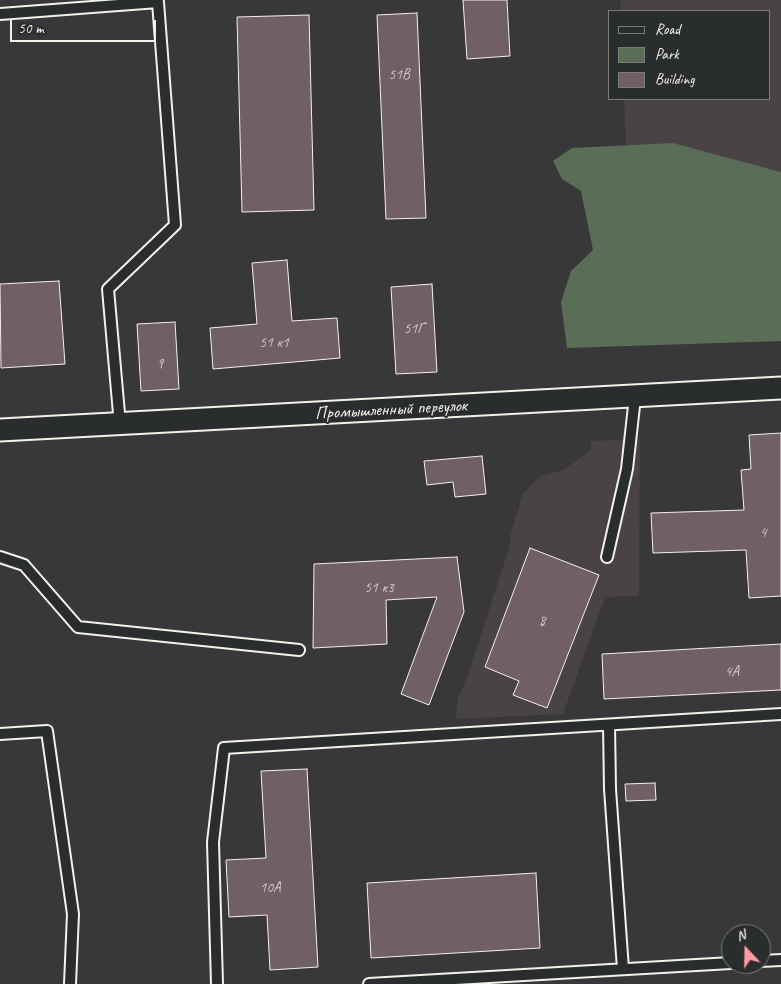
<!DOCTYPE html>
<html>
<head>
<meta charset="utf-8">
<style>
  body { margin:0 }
  #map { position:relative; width:781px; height:984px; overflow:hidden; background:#383739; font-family:Caveat,sans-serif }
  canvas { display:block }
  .legend { position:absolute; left:608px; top:10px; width:162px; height:90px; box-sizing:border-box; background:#2a2d2e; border:1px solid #7b7b78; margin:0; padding:6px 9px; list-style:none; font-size:15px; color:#f4f1e8 }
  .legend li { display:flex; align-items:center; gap:10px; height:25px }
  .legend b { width:25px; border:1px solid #7b7b78 }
  .north { position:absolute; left:721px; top:924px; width:50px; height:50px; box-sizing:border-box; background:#2a2d2e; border:1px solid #7b7b78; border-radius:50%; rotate:339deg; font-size:14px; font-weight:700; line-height:20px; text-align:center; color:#f4f1e8 }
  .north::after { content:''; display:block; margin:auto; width:18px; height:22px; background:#ff9aa2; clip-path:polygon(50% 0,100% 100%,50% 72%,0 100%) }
  .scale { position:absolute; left:10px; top:20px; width:146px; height:22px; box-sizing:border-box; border:2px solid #f4f1e8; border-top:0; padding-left:6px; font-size:15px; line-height:18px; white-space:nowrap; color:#f4f1e8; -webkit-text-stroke:4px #2a2d2e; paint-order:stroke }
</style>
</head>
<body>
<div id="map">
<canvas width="781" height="984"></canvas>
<ul class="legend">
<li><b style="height:6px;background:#2a2d2e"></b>Road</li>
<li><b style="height:14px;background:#5a6d57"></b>Park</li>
<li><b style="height:14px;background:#715f66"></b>Building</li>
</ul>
<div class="north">N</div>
<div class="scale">50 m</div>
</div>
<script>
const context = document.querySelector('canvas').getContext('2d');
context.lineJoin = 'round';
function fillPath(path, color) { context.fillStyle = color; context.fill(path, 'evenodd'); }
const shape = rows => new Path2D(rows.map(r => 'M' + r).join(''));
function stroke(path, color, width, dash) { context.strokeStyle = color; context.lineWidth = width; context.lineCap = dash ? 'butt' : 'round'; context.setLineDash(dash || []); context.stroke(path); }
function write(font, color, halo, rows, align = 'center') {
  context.font = font + ' Caveat,sans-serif'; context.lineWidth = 4; context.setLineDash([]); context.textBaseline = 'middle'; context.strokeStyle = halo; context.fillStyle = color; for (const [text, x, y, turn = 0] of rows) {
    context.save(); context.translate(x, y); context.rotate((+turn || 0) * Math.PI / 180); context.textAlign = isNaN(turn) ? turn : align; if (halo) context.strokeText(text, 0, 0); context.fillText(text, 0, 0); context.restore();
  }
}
fillPath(shape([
  [620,0,781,0,781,172,673,143,626,146,624,99,770,99,770,11,621,11],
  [640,439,639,596,605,597,563,714,456,719,458,698,468,675,509,548,511,533,523,494,540,476,563,470,590,451,591,441]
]), '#494346');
fillPath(shape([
  [673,143,781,172,781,341,567,348,561,302,571,271,593,250,581,191,562,179,553,161,572,148]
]), '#5a6d57');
const building = shape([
  [463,0,507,0,510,56,467,59,463,0],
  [417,13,426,218,386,219,377,15,417,13],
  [309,15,314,210,242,212,237,17,309,15],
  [287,260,292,321,337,318,340,358,213,369,210,328,257,324,252,263,287,260],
  [59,281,65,364,1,368,0,284,59,281],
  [432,284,437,372,396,374,391,287,432,284],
  [175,322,179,389,141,391,137,324,175,322],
  [781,433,781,596,749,598,746,550,653,553,651,513,744,510,741,470,751,469,749,435,781,433],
  [482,456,486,494,455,497,453,482,427,485,424,461,482,456],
  [530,548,599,575,547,708,513,695,519,681,485,667,530,548],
  [457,557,464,612,429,705,401,694,437,597,386,600,387,644,313,648,314,564,457,557],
  [781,644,781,690,604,699,602,654,781,644],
  [307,769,318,967,270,970,267,915,229,917,226,860,266,858,261,771,307,769],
  [655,783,656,800,626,801,625,784,655,783],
  [536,873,540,948,371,958,367,883,536,873]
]);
fillPath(building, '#715f66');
stroke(building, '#f4f1e8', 1);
const service = shape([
  [0,14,158,2,175,225,108,289,120,425],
  [0,557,24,565,78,627,299,650],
  [607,557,627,469,635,397],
  [609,725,610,789,623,969],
  [0,734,47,731,73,914,70,984],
  [761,961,781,960],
  [217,984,213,842,224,748,781,714],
  [369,984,731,963]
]);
const minor = shape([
  [0,430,781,388]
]);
stroke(service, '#f4f1e8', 14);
stroke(minor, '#f4f1e8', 25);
stroke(service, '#2a2d2e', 10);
stroke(minor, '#2a2d2e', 21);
write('15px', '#d3ccc8', null, [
  ["51В",399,75],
  ["51Г",414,329],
  ["51 к1",274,343],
  ["9",160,364],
  ["4",763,533],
  ["51 к3",379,588],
  ["8",542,621],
  ["4А",732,672],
  ["10А",270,888]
]);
write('18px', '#f4f1e8', '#2a2d2e', [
  ["Промышленный переулок",391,410,-3]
]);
</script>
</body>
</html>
